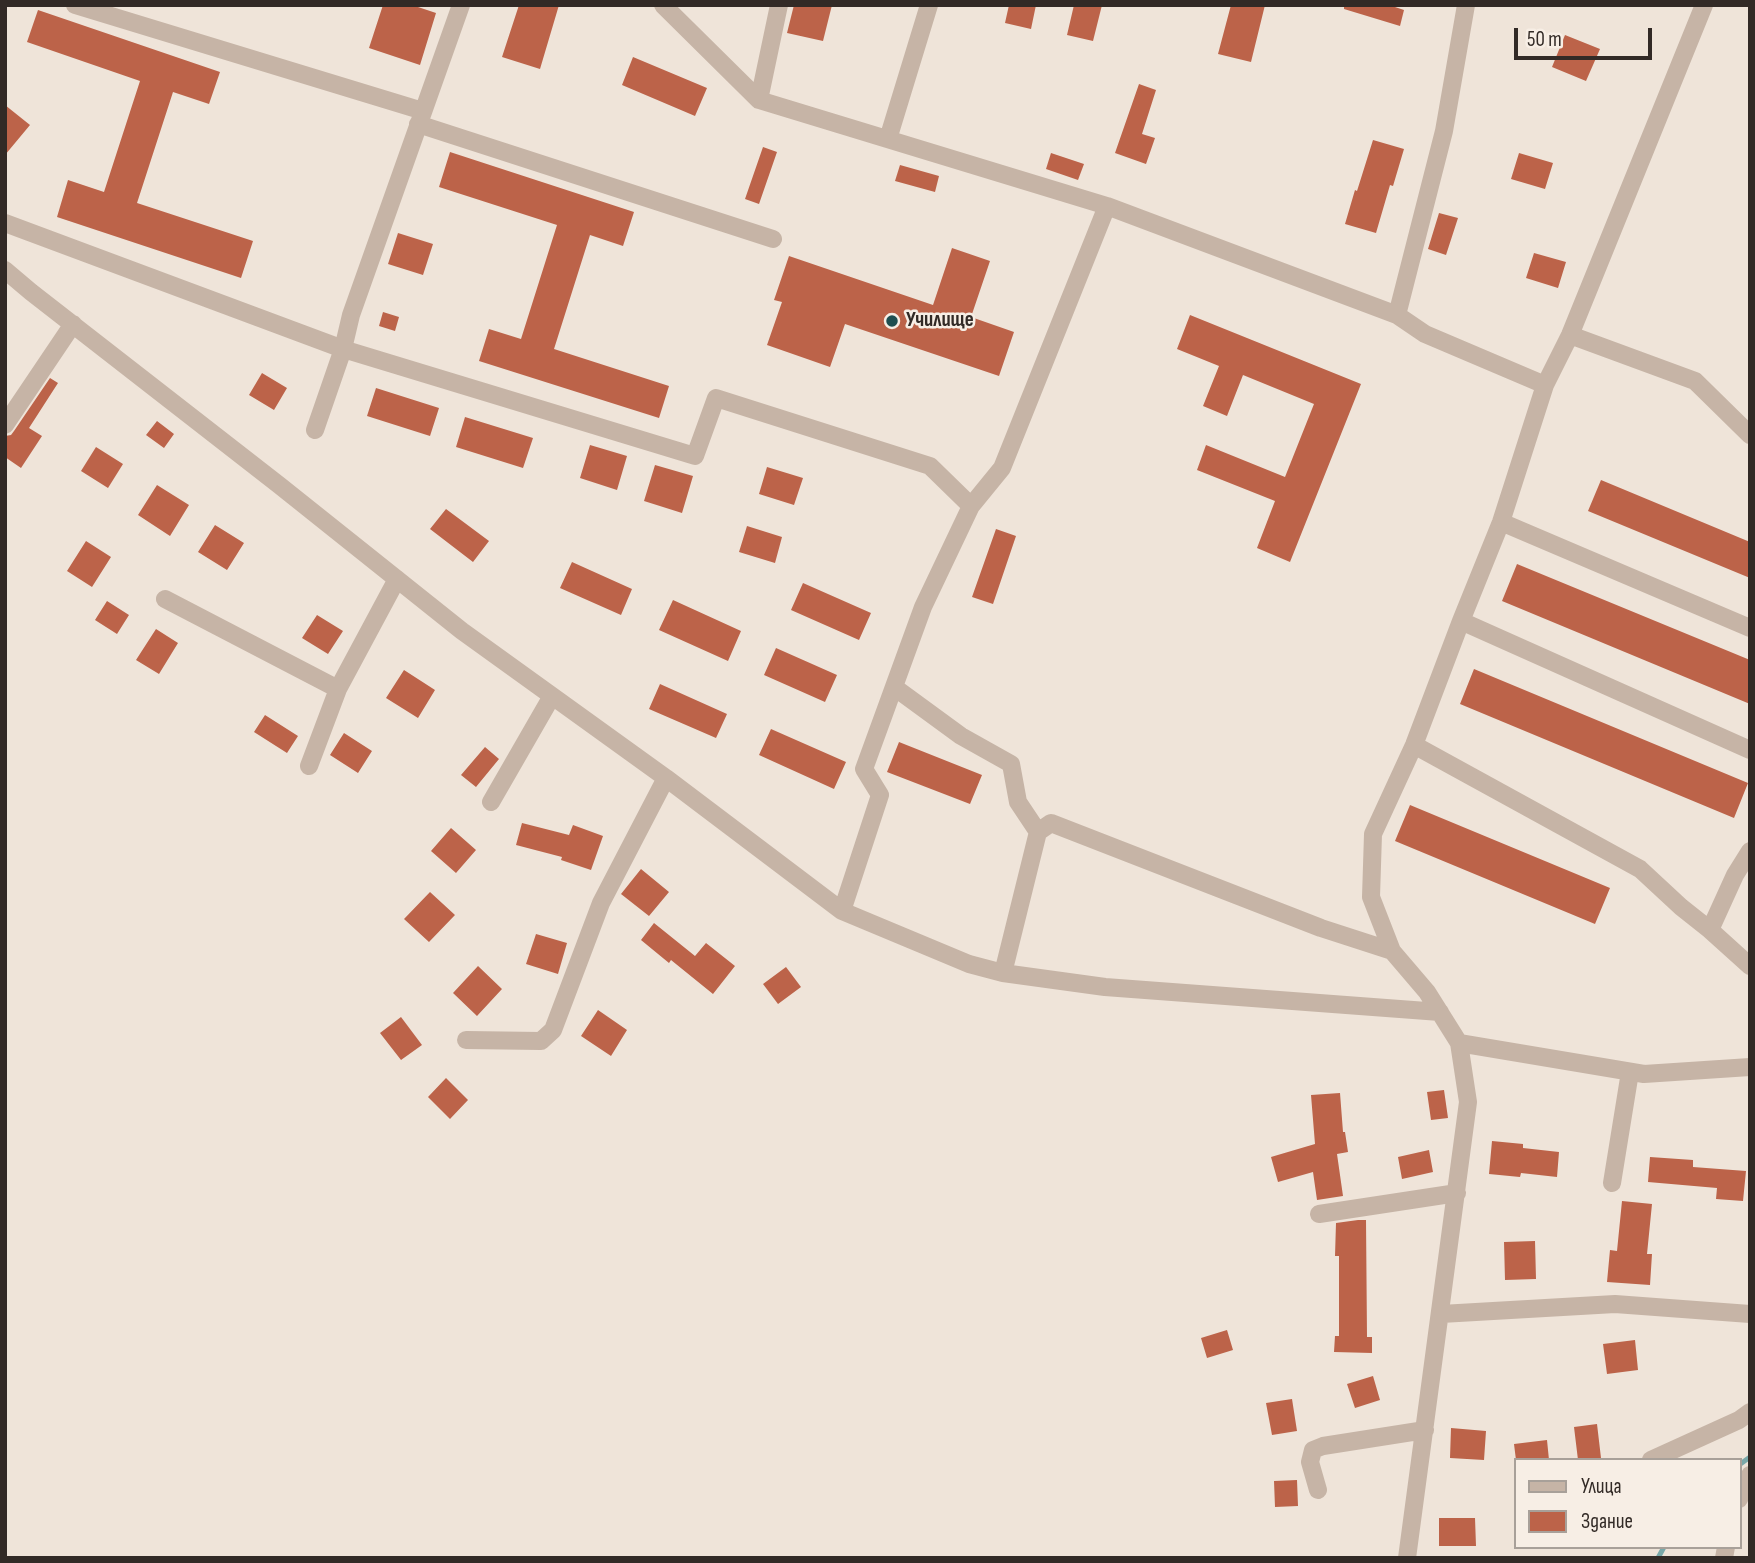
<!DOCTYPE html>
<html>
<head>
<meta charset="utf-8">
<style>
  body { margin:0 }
  #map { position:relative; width:1755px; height:1563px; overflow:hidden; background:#efe4d9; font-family:"Sofia Sans Condensed",sans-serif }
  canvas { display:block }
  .frame { position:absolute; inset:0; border:7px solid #322a26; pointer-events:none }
  .legend { position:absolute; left:1514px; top:1458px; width:228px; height:91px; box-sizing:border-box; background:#f7eee5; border:2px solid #a8a099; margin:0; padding:9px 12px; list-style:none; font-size:21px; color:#322a26 }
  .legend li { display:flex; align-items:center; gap:14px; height:35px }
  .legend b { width:35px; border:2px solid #a8a099 }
  .scale { position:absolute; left:1514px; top:28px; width:138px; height:32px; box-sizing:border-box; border:4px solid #322a26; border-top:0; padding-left:9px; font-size:21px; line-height:24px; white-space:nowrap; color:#322a26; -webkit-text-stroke:5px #f7eee5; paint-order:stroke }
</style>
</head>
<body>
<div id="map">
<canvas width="1755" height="1563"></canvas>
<div class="frame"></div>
<ul class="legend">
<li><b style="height:9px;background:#c6b4a6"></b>Улица</li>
<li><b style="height:19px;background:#bc6349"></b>Здание</li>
</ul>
<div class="scale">50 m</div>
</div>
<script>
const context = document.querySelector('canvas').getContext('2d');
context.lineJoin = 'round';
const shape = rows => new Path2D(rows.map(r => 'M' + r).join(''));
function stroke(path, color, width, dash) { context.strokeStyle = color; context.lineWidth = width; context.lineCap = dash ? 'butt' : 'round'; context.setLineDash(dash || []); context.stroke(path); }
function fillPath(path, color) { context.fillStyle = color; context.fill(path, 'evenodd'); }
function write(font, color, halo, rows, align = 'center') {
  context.font = font + ' "Sofia Sans Condensed",sans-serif'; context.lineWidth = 5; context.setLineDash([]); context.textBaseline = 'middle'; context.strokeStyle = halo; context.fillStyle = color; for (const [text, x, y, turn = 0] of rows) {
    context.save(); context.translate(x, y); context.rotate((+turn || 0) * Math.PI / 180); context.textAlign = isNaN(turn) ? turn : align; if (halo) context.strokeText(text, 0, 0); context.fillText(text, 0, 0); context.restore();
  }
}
stroke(shape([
  [1739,1465,1750,1457],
  [1658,1558,1664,1547]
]), '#7aa9aa', 5);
fillPath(shape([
  [383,5,412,5,436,13,420,65,369,48],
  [519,5,559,5,540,69,502,57],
  [794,5,832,5,823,41,787,33],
  [1009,5,1036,5,1031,29,1005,23],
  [1074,5,1102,5,1093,41,1067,35],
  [1231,5,1265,5,1251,62,1218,54],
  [1344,5,1389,5,1404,10,1400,26,1344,9],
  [38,10,220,72,209,104,173,92,137,203,253,241,241,278,57,217,68,180,104,192,140,81,27,42],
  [1565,35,1600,49,1586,81,1552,67],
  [633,57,707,88,695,116,622,85],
  [1139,84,1156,90,1142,134,1155,138,1146,164,1115,153],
  [5,105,30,125,5,155],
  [1373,140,1404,149,1393,186,1390,185,1376,233,1345,224,1355,190,1357,191],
  [763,147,777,152,759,204,745,199],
  [450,152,634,212,623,246,590,235,554,349,669,386,659,418,479,361,489,329,521,339,557,225,439,187],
  [1051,153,1084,164,1078,180,1046,169],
  [1519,153,1553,163,1545,189,1511,179],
  [900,165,939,176,935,192,895,181],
  [1439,213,1458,218,1446,255,1428,249],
  [398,233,433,244,423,275,388,264],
  [952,248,990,261,971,317,1014,332,999,376,845,324,830,367,767,345,782,302,774,300,789,256,933,305],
  [1534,253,1566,262,1558,288,1526,278],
  [383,312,399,317,395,331,379,326],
  [1190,315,1361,384,1290,562,1257,548,1275,501,1197,470,1206,445,1285,477,1314,404,1243,375,1227,416,1203,406,1219,366,1177,349],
  [262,373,287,388,274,410,249,395],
  [50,378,58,383,29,428,42,436,21,468,5,457,5,436,11,435,14,431],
  [376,388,439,408,430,436,367,416],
  [465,417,533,438,523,468,456,447],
  [157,421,174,434,164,448,146,435],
  [590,445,627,456,617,490,580,478],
  [96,447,123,464,108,488,81,471],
  [655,465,693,476,682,513,644,501],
  [767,467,803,478,794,505,759,494],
  [1601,480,1750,542,1750,578,1588,511],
  [157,485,189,505,170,536,138,515],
  [446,509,489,541,473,562,430,529],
  [215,525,244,543,227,570,198,552],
  [747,526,782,537,775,563,739,552],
  [996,529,1016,536,993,604,972,597],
  [86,541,111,557,92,587,67,571],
  [572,562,632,589,621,615,560,588],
  [1517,564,1750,660,1750,704,1502,601],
  [803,583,871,613,859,640,791,610],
  [673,600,741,631,728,661,659,630],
  [107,601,129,615,117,634,95,620],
  [317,615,343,631,328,654,302,638],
  [156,629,178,643,159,674,136,660],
  [776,648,837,675,825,702,764,675],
  [1474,669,1748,783,1734,818,1460,704],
  [404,670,435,690,418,718,386,698],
  [660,684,727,714,716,738,649,709],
  [265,715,298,736,287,753,254,732],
  [771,729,846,762,834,789,759,755],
  [344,733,372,751,358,773,330,755],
  [899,742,982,775,970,804,887,772],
  [485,747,499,759,476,787,461,775],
  [1410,805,1610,888,1595,924,1395,841],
  [522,823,569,835,573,825,603,836,591,870,561,860,562,857,516,845],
  [451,828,476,850,456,873,431,851],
  [641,869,669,892,649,916,621,894],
  [430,892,455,915,429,942,404,919],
  [654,923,695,956,706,943,735,966,713,994,671,960,669,963,641,940],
  [536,934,567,943,558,974,526,964],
  [478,966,502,989,477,1016,453,993],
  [786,967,801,987,778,1004,763,984],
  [598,1010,627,1030,611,1056,581,1036],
  [401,1017,422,1045,401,1060,380,1033],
  [446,1078,468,1100,450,1119,428,1097],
  [1444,1090,1448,1118,1431,1120,1427,1092],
  [1340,1093,1343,1132,1345,1132,1348,1152,1337,1154,1343,1196,1317,1200,1313,1172,1278,1182,1271,1157,1315,1144,1311,1095],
  [1492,1141,1523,1144,1523,1148,1559,1152,1557,1177,1521,1173,1520,1177,1489,1174],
  [1429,1150,1433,1172,1402,1179,1398,1157],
  [1650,1157,1693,1160,1693,1167,1746,1171,1743,1201,1716,1199,1717,1188,1648,1182],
  [1622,1201,1652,1204,1647,1254,1652,1254,1650,1285,1607,1282,1610,1250,1617,1251],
  [1358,1220,1366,1220,1367,1337,1372,1337,1372,1353,1334,1352,1335,1336,1339,1336,1339,1256,1335,1256,1336,1223],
  [1535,1241,1536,1279,1505,1280,1504,1242],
  [1227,1330,1233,1350,1207,1358,1201,1338],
  [1635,1340,1638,1370,1607,1374,1603,1344],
  [1373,1376,1380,1400,1355,1408,1347,1384],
  [1292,1399,1297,1431,1272,1435,1266,1403],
  [1597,1424,1601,1458,1578,1460,1574,1427],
  [1451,1428,1486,1431,1484,1460,1450,1458],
  [1547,1440,1549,1460,1516,1460,1514,1444],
  [1297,1480,1298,1506,1275,1507,1274,1481],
  [1439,1518,1475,1518,1476,1546,1439,1546]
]), '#bc6349');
stroke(shape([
  [75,5,423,111],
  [663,5,759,100,1107,206,1397,315,1425,334,1545,385],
  [759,100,779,5],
  [418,124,773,239],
  [888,139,929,5],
  [5,223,343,349,695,456,716,398,930,466,971,506],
  [5,270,31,292,279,485,462,631,666,778,842,911,969,964,1003,973,1105,987,1440,1012],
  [1397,315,1444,131,1466,5],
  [1570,335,1695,381,1750,435],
  [5,425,73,324],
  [315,430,343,349,351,315,461,5],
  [1501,522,1750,628],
  [165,599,338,689],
  [1461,621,1750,750],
  [894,687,961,736,1011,764,1018,802,1038,832],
  [1414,745,1640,869,1681,907,1710,930],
  [309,766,338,689,397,579],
  [491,802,552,696],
  [1750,851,1735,875,1710,930,1750,966],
  [842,911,880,795,864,769,923,607,971,506,1002,468,1107,206],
  [1003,973,1038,832,1051,823,1321,928,1392,951],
  [466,1040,541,1041,553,1030,601,903,666,778],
  [1459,1043,1644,1074,1750,1067],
  [1612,1183,1630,1072],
  [1319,1214,1457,1193],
  [1441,1314,1615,1304,1750,1314],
  [1651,1460,1739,1420,1750,1412],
  [1318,1490,1310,1462,1313,1450,1323,1446,1425,1430],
  [1739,1499,1750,1475],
  [1407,1558,1468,1102,1459,1043,1427,992,1392,951,1371,897,1373,834,1414,745,1461,621,1501,522,1545,385,1570,335,1704,5],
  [1724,1558,1726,1547]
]), '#c6b4a6', 18);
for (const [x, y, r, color] of [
  [892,321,7,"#1f4e50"]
]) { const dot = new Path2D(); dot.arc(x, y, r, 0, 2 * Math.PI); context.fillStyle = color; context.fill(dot); stroke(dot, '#f7eee5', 2.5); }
write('bold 21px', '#322a26', '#f7eee5', [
  ["Училище",906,321]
], 'left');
</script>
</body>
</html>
